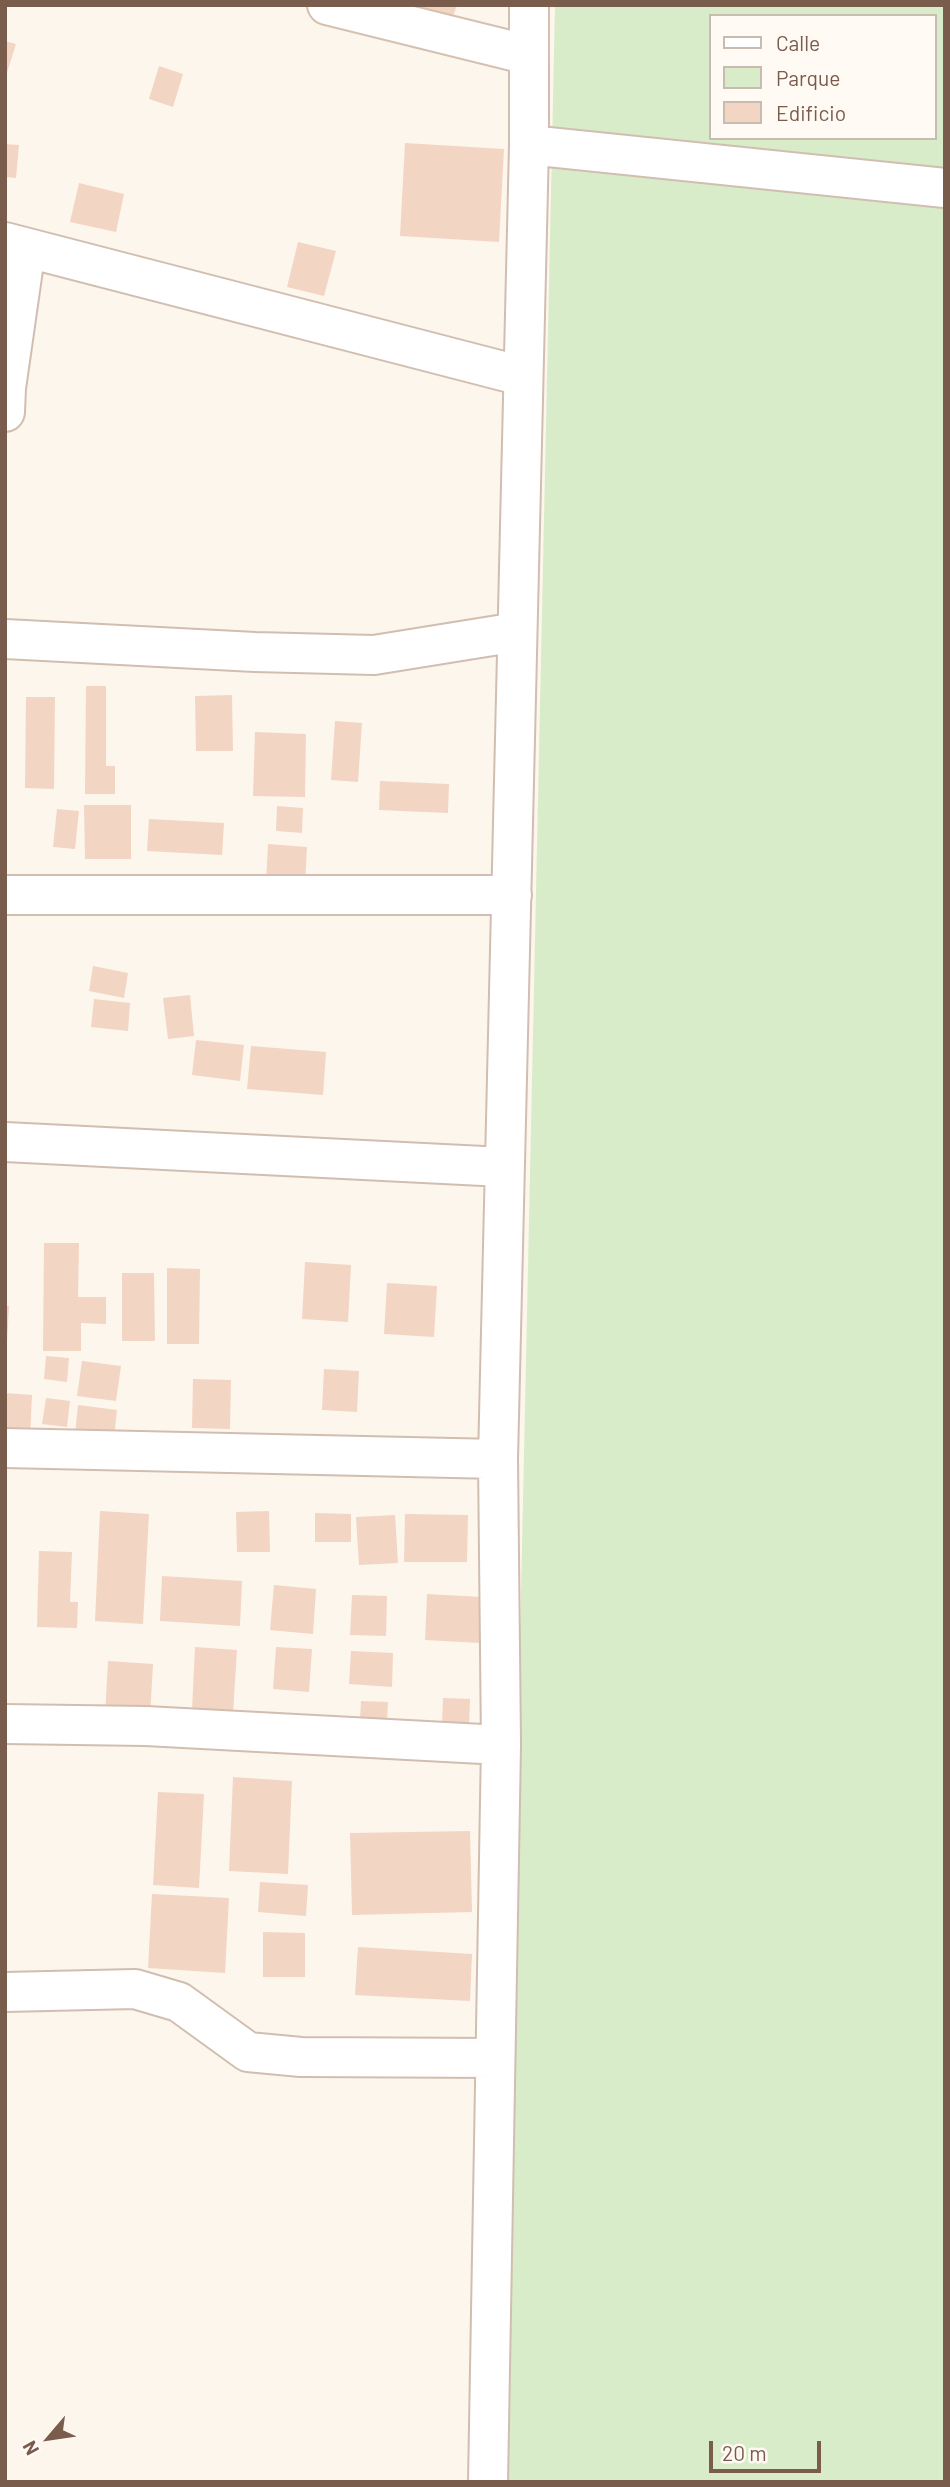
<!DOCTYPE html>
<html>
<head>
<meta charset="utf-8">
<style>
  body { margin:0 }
  #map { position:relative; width:950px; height:2487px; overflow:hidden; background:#fdf6ec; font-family:Barlow,sans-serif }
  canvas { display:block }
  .frame { position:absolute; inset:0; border:7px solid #7a5c4d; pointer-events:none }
  .legend { position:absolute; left:709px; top:14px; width:228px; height:126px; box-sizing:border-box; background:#fffaf3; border:2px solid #cabbb1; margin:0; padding:9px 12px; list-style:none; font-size:21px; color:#7a5c4d }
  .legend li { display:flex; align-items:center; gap:14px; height:35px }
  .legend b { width:35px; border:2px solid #cabbb1 }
  .north { position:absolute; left:14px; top:2403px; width:70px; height:70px; -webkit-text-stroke:5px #fffaf3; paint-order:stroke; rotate:241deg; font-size:19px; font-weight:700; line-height:28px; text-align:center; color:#7a5c4d }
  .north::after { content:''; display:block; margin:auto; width:24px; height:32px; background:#7a5c4d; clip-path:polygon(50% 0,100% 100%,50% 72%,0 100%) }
  .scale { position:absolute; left:709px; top:2441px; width:112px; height:32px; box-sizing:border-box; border:4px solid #7a5c4d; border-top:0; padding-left:9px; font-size:21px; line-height:24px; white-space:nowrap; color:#7a5c4d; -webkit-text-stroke:5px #fffaf3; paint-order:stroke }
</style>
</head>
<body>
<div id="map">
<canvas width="950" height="2487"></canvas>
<div class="frame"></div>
<ul class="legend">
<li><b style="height:9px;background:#fff"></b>Calle</li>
<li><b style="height:19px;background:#d8ecc9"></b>Parque</li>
<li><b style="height:19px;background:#f3d5c3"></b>Edificio</li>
</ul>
<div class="north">N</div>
<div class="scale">20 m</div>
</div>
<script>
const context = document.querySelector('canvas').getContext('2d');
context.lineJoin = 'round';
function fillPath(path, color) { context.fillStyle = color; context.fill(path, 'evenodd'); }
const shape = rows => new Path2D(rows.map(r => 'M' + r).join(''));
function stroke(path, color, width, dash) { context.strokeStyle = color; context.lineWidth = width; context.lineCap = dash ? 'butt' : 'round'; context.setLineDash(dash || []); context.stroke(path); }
fillPath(shape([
  [555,5,945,5,945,2482,502,2482],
  [710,16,934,16,934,138,710,138]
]), '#d8ecc9');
fillPath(shape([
  [412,5,457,5,452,20,411,7],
  [5,41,16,44,6,76,5,76],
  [159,66,183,74,173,107,149,99],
  [405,143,504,149,499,242,400,236],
  [5,144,19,145,16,178,5,177],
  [79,183,124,194,116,232,70,222],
  [298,242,336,251,324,296,287,287],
  [86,686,106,686,106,766,115,766,115,794,85,794],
  [232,695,233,751,196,751,195,696],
  [26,697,55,697,54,789,25,788],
  [335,721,362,723,358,782,331,780],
  [255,732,306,734,305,797,253,796],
  [380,781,449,784,448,813,379,810],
  [84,805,131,805,131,859,85,859],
  [277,806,303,808,302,833,276,831],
  [57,809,79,811,75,849,53,847],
  [149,819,224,823,222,855,147,851],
  [268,844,307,847,305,885,266,883],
  [93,966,128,973,124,998,89,991],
  [190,995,194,1036,168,1039,163,998],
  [94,999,130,1003,128,1031,91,1027],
  [196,1040,244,1045,240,1081,192,1075],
  [251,1046,326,1052,323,1095,247,1089],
  [44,1243,79,1243,78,1297,106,1297,106,1324,81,1323,81,1351,43,1351],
  [305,1262,351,1265,348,1322,302,1319],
  [167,1268,200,1269,199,1344,167,1344],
  [122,1273,154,1273,155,1341,122,1341],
  [387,1283,437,1286,434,1337,384,1334],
  [5,1306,9,1306,7,1343,5,1343],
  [46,1356,69,1358,67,1382,44,1379],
  [82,1361,121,1366,116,1401,77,1396],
  [324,1369,359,1371,357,1412,322,1410],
  [193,1379,231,1380,230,1429,192,1428],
  [5,1393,32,1395,30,1439,5,1437],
  [46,1398,70,1401,67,1427,42,1424],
  [78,1405,117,1410,114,1438,75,1434],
  [100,1511,149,1514,143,1624,95,1621],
  [269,1511,270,1552,237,1552,236,1512],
  [315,1513,351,1514,351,1542,315,1542],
  [405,1514,468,1515,467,1562,404,1562],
  [395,1515,398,1563,359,1565,356,1517],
  [39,1551,72,1552,70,1602,78,1602,77,1628,37,1627],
  [162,1576,242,1581,240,1626,160,1621],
  [274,1585,316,1589,313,1634,270,1630],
  [427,1594,482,1597,480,1643,425,1640],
  [352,1595,387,1596,386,1636,350,1635],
  [195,1647,237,1650,233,1713,192,1710],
  [276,1647,312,1649,309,1692,273,1689],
  [351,1651,393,1653,392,1687,349,1684],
  [108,1661,153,1664,150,1717,105,1715],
  [443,1698,470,1699,469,1727,442,1725],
  [361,1701,388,1702,387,1722,360,1720],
  [233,1777,292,1781,288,1874,229,1871],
  [158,1792,204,1794,199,1888,153,1885],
  [470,1831,472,1912,352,1915,350,1833],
  [260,1882,308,1885,306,1916,258,1912],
  [152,1894,229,1898,225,1973,148,1968],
  [263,1932,305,1933,305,1977,263,1977],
  [358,1947,472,1954,470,2001,355,1995]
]), '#f3d5c3');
const street = shape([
  [529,145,945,188],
  [5,242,522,376],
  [5,412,6,388,26,248],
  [5,639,255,652,374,655,517,632],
  [5,895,512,895],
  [5,1142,503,1167],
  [5,1448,498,1459],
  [5,1724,146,1726,501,1745],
  [5,1992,135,1989,179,2002,248,2052,301,2057,495,2058],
  [488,2482,501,1745,498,1459,529,145,529,55]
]);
const secondary = shape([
  [327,5,529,55,529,5]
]);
stroke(street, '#d1beb0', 42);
stroke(secondary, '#d6c0b0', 42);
stroke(street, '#fff', 38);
stroke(secondary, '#fff', 38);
</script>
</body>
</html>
